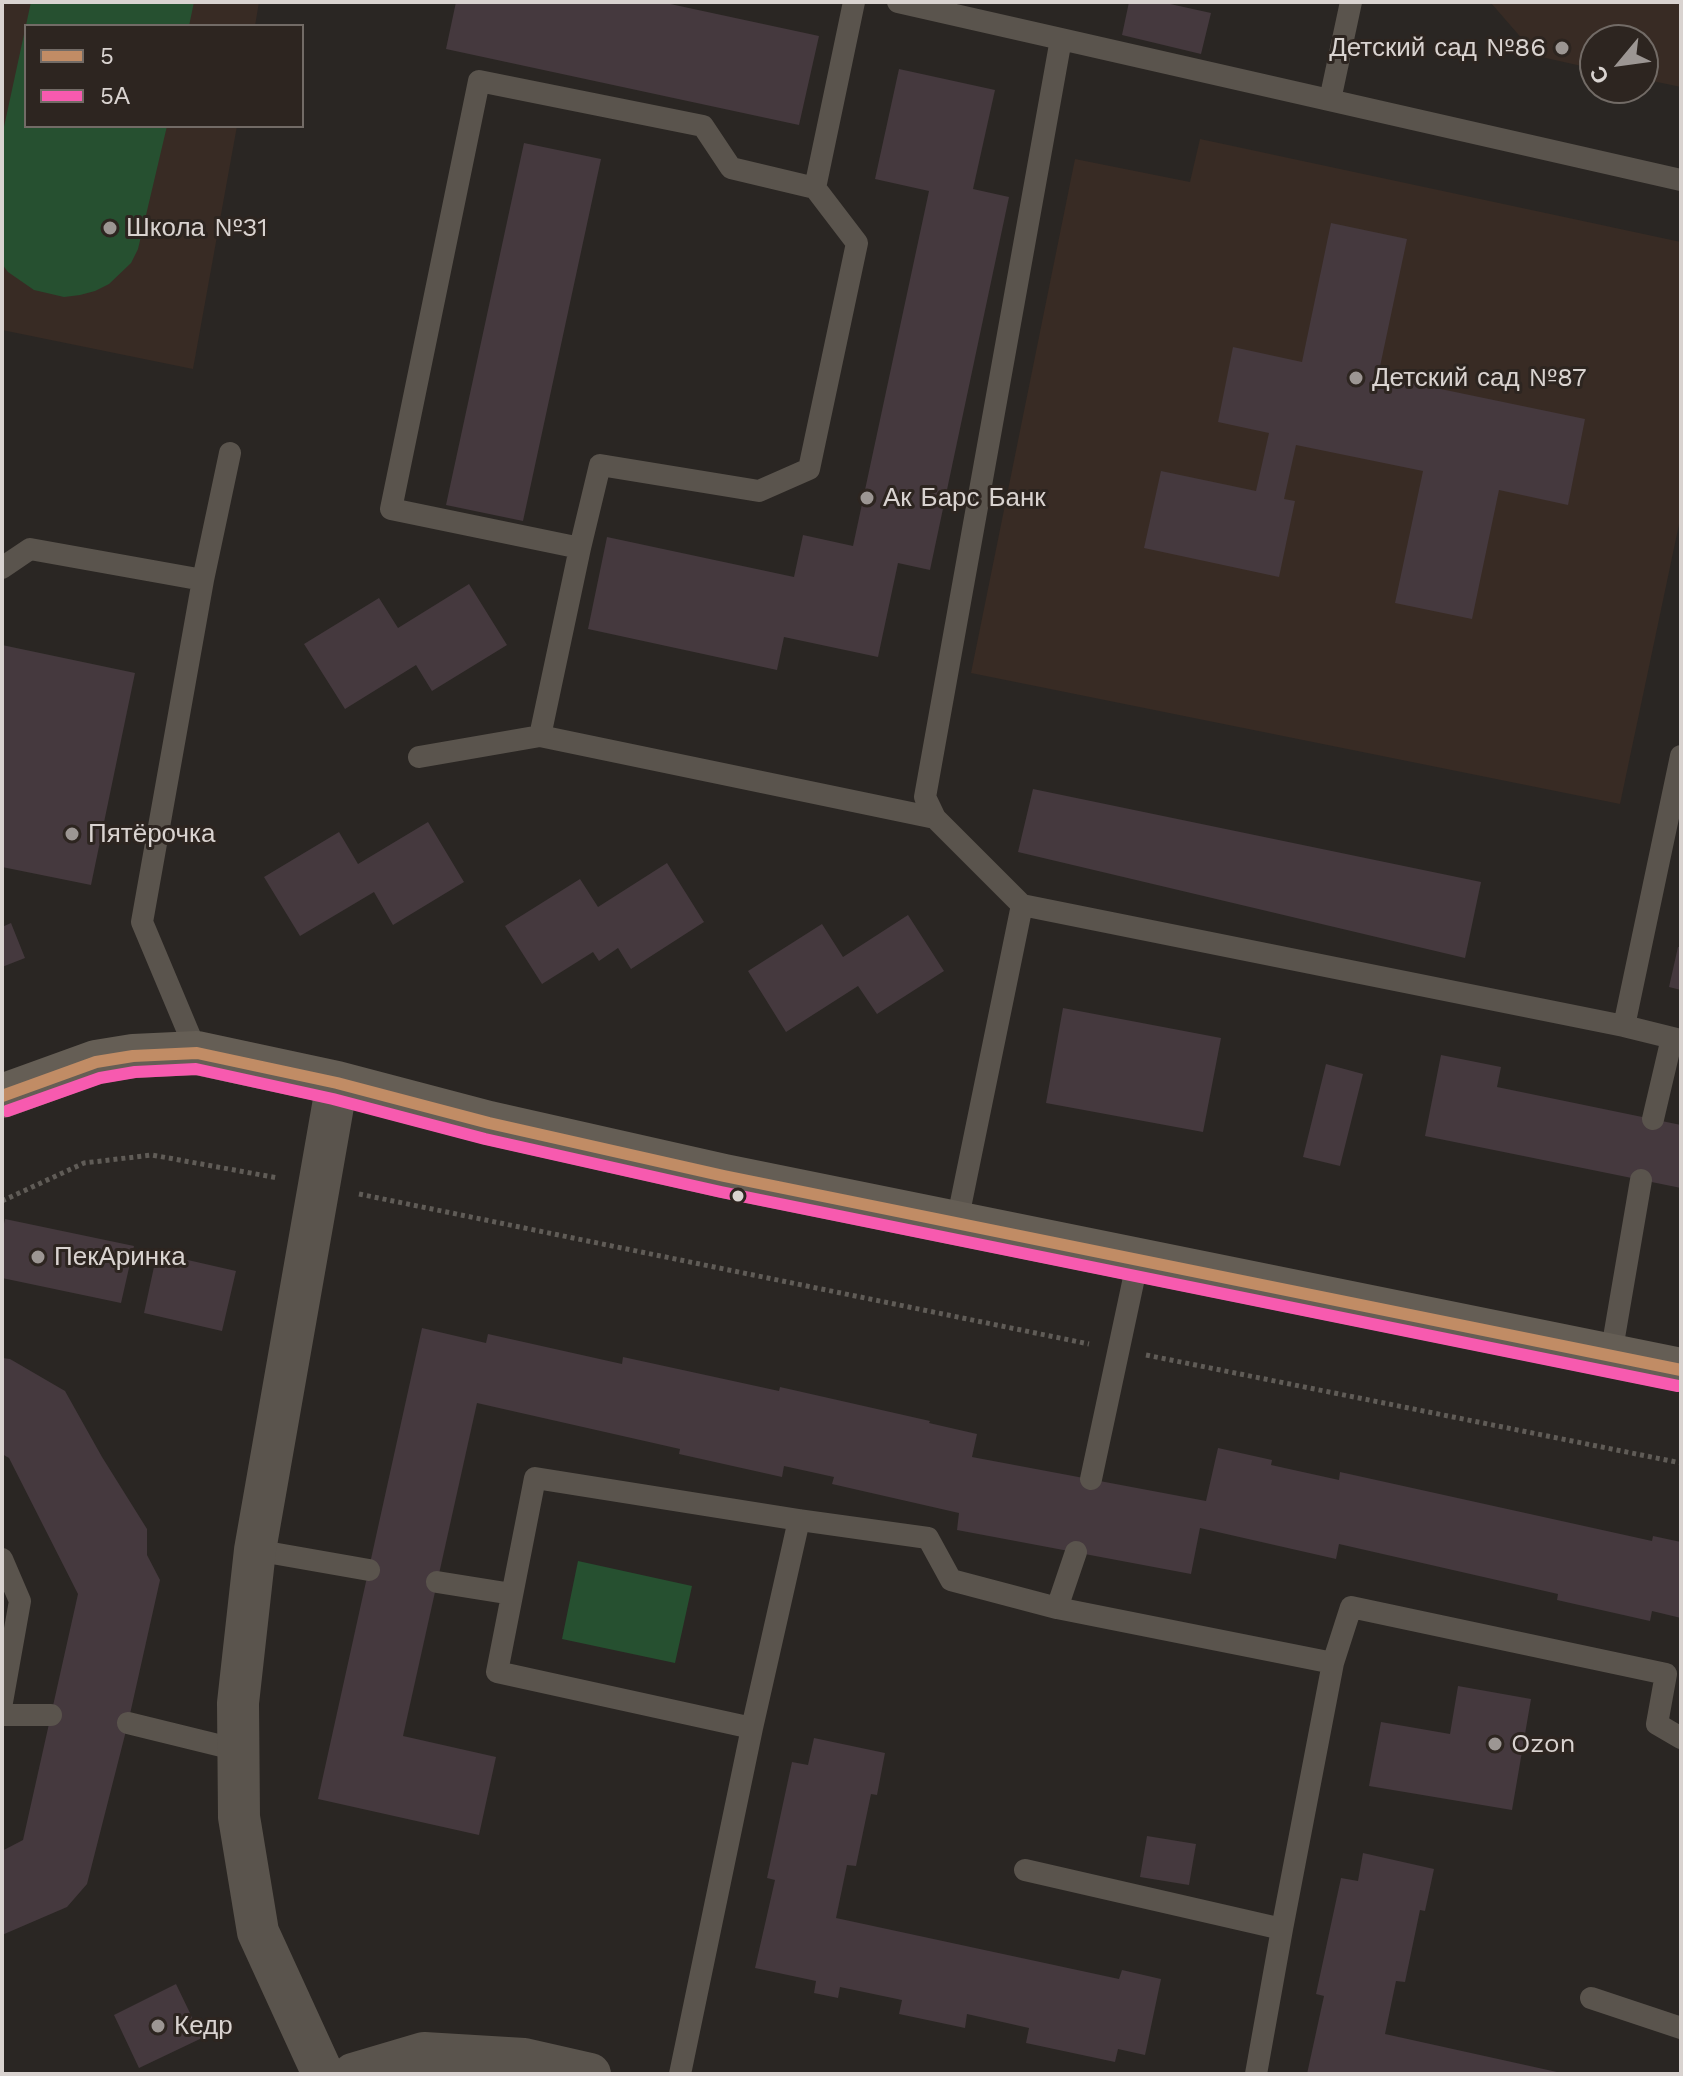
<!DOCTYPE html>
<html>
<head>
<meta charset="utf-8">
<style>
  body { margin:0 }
  #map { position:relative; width:1683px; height:2076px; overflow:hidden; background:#2a2623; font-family:"Work Sans",sans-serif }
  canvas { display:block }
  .frame { position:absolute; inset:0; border:4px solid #d9d3d0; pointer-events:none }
  .legend { position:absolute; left:24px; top:24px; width:280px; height:104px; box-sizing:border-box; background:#2d2520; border:2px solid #726b66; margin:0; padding:10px 14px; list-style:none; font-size:24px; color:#d9d3d0 }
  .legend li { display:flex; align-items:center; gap:16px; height:40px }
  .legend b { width:40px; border:2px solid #726b66 }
  .north { position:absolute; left:1579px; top:24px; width:80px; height:80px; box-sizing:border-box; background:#2d2520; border:2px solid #726b66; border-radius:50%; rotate:241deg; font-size:22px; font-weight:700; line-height:32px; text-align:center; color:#d9d3d0 }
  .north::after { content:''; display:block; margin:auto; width:28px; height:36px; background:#9c9693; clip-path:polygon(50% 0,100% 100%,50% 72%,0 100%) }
</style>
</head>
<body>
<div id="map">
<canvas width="1683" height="2076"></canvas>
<div class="frame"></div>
<ul class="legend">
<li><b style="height:10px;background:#c18c65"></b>5</li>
<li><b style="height:10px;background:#f75aaf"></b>5А</li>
</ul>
<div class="north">С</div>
</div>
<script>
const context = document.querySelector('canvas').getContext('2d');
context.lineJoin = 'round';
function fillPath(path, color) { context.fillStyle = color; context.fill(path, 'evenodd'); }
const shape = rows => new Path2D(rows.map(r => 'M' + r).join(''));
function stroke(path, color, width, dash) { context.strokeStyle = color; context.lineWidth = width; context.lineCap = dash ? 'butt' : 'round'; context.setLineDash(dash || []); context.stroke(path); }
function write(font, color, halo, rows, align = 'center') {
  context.font = font + ' "Work Sans",sans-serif'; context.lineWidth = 6; context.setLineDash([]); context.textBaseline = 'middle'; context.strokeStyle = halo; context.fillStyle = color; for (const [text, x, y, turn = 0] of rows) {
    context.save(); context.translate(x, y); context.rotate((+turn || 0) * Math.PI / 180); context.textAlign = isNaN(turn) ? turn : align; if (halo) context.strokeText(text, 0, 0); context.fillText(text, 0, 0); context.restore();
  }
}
fillPath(shape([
  [2,2,259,2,255,26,26,26,26,126,237,126,193,369,2,330],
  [1681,2,1681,87,1643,79,1643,40,1595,40,1595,69,1537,56,1491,3],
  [1200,139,1681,242,1681,515,1620,804,971,673,1075,159,1190,182]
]), '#382b24');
fillPath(shape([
  [31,2,194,2,189,26,26,26,26,126,167,126,138,249,131,263,109,284,95,291,80,295,64,297,34,290,8,272,2,264,2,136],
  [578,1561,692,1586,675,1663,562,1639]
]), '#265030');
fillPath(shape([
  [456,2,661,2,819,36,799,125,446,49],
  [1129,2,1161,2,1211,13,1201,54,1122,35],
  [899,69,995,90,973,189,1009,197,930,570,898,563,878,657,784,637,777,670,588,629,607,537,794,577,803,535,853,546,929,191,875,179],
  [524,143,601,159,523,521,446,505],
  [1331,223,1407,239,1378,376,1585,419,1568,505,1499,490,1472,619,1395,603,1423,471,1296,445,1284,499,1295,501,1279,577,1144,548,1161,471,1256,491,1269,433,1218,422,1233,347,1302,362],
  [469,584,507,645,432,691,416,665,345,709,304,644,379,598,398,628],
  [2,645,135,673,91,885,2,867],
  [1033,789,1481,882,1465,958,1018,852],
  [428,822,464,882,393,925,374,892,300,936,264,877,339,832,358,864],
  [667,863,704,922,631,969,618,948,599,961,593,952,542,984,505,926,580,879,598,907],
  [908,915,944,971,877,1014,858,986,786,1032,748,971,822,924,843,957],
  [11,923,25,958,2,967,2,927],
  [1678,947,1681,947,1681,990,1669,987],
  [1063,1008,1221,1038,1203,1132,1046,1103],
  [1441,1055,1501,1067,1497,1087,1681,1125,1681,1188,1425,1136],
  [1326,1064,1363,1074,1340,1166,1303,1157],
  [5,1219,134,1246,121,1303,2,1278,2,1233],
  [157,1253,236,1271,222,1331,144,1313],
  [422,1328,486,1343,488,1334,622,1364,623,1357,779,1391,780,1387,930,1421,929,1423,977,1434,972,1457,1206,1501,1218,1448,1272,1460,1271,1465,1339,1480,1340,1472,1652,1541,1653,1536,1681,1542,1681,1618,1652,1611,1650,1621,1557,1600,1558,1594,1339,1544,1336,1559,1200,1528,1191,1574,957,1530,959,1513,832,1484,834,1477,784,1466,782,1477,679,1454,680,1449,477,1403,403,1736,496,1757,479,1835,318,1799],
  [2,1358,10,1359,65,1391,102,1457,147,1529,147,1555,160,1580,128,1723,87,1884,67,1907,2,1935,2,1851,23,1840,78,1594,9,1458,2,1454],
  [1458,1686,1531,1699,1512,1810,1369,1786,1381,1722,1450,1734],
  [814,1738,885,1753,877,1795,871,1794,856,1866,847,1865,836,1918,1119,1979,1122,1970,1161,1979,1145,2055,1118,2049,1115,2062,1026,2043,1029,2028,967,2014,965,2028,899,2014,902,2000,840,1987,838,1998,814,1993,816,1981,755,1968,775,1880,767,1878,792,1762,808,1765],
  [1147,1836,1196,1844,1189,1885,1140,1877],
  [1363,1853,1434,1869,1425,1911,1420,1910,1405,1982,1396,1981,1385,2034,1566,2074,1307,2074,1324,1996,1316,1994,1341,1878,1358,1881],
  [176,1984,202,2038,139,2068,114,2015]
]), '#45393e');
stroke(shape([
  [359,1194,1089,1344],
  [2,1201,84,1163,152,1155,278,1178],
  [1146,1355,1681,1463]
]), '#605c57', 5, [4, 4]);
stroke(shape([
  [854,2,815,188,857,243,809,469,759,491,600,465,580,548,540,736,935,818],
  [898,2,1061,39,925,797,935,818,1022,905,957,1222],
  [1061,39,1681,180],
  [1330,100,1351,2],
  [580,548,391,509,479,81,703,126,731,168,815,188],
  [2,568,30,549,203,580,142,922,197,1053],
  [203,580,230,453],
  [419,757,540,736],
  [1022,905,1624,1026,1681,1040],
  [1624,1026,1681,756],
  [1653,1119,1672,1038],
  [1611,1355,1641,1180],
  [1091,1479,1138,1259],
  [255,1550,369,1570],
  [2,1559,20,1601,2,1702],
  [437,1582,512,1594],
  [1057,1608,1076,1552],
  [2,1715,51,1715],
  [128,1723,238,1750],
  [752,1728,497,1672,535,1478,799,1520,928,1538,951,1580,1057,1608,1333,1663],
  [1025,1870,1282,1929],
  [1591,1998,1681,2028],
  [680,2074,752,1728,799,1520],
  [1256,2074,1282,1929,1333,1663,1351,1607,1666,1674,1657,1724,1681,1738]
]), '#5a544d', 22);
stroke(shape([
  [323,2074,258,1932,239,1817,238,1703,255,1550,337,1083],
  [353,2074,424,2053,524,2059,590,2074]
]), '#5a544d', 42);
stroke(shape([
  [2,1096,96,1062,133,1056,197,1053,337,1083,489,1123,724,1176,1681,1370]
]), '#655e55', 44);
stroke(shape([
  [2,1096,96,1062,133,1056,197,1053,337,1083,489,1123,724,1176,1681,1370]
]), '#c18c65', 12);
stroke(shape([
  [7,1111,100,1078,135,1072,196,1069,333,1099,485,1139,721,1192,1678,1386]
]), '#f75aaf', 12);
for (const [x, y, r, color] of [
  [1562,48,8,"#9c9693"],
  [110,228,8,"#9c9693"],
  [1356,378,8,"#9c9693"],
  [867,498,8,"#9c9693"],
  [72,834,8,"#9c9693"],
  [738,1196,7,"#d9d3d0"],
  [38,1257,8,"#9c9693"],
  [1495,1744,8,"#9c9693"],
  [158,2026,8,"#9c9693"]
]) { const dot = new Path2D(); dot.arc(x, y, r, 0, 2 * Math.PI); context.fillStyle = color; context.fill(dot); stroke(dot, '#2d2520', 3); }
write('26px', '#d9d3d0', '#2d2520', [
  ["Детский сад №86",1546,48,"right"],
  ["Школа №31",126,228],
  ["Детский сад №87",1372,378],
  ["Ак Барс Банк",883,498],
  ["Пятёрочка",88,834],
  ["ПекАринка",54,1257],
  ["Ozon",1511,1744],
  ["Кедр",174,2026]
], 'left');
</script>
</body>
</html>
